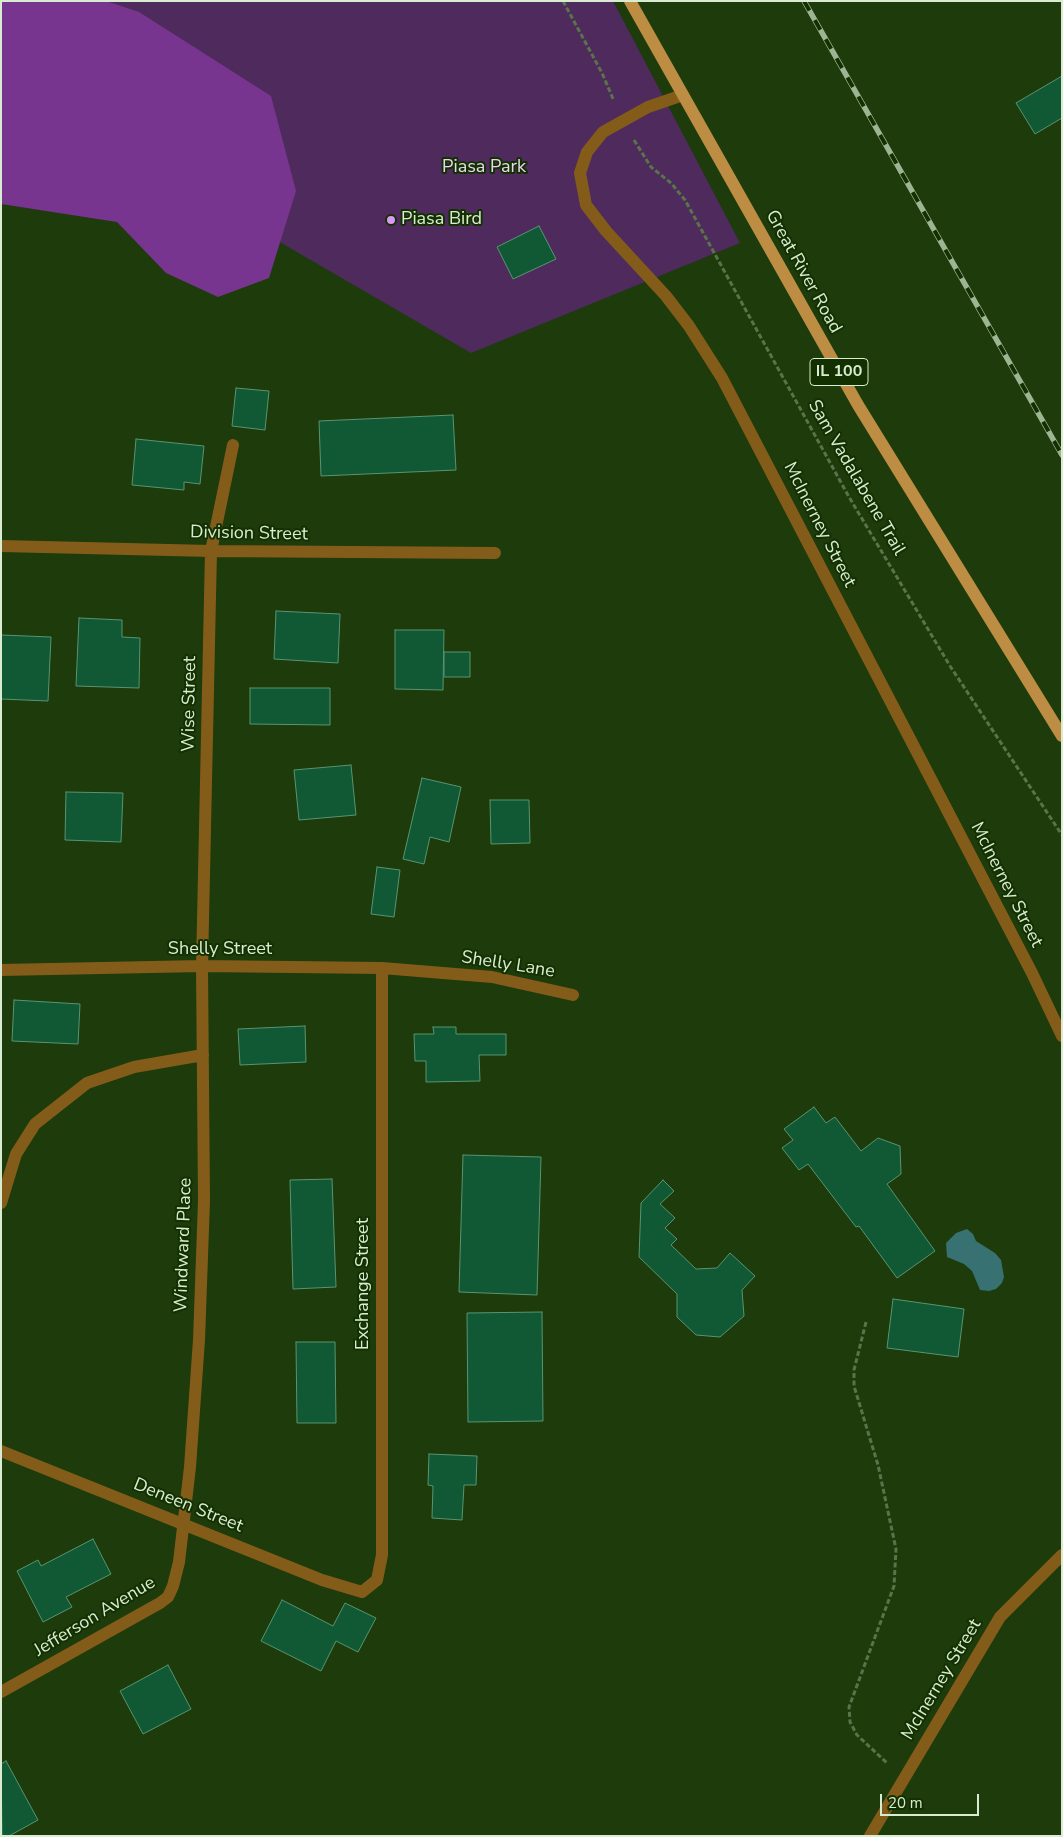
<!DOCTYPE html>
<html>
<head>
<meta charset="utf-8">
<style>
  body { margin:0 }
  #map { position:relative; width:1063px; height:1837px; overflow:hidden; background:#1d3b0b; font-family:"Nunito Sans",sans-serif }
  canvas { display:block }
  .frame { position:absolute; inset:0; border:2px solid #d9ecd1; pointer-events:none }
  .scale { position:absolute; left:880px; top:1794px; width:99px; height:22px; box-sizing:border-box; border:2px solid #d9ecd1; border-top:0; padding-left:6px; font-size:15px; line-height:18px; white-space:nowrap; color:#d9ecd1; -webkit-text-stroke:4px #133001; paint-order:stroke }
</style>
</head>
<body>
<div id="map">
<canvas width="1063" height="1837"></canvas>
<div class="frame"></div>
<div class="scale">20 m</div>
</div>
<script>
const context = document.querySelector('canvas').getContext('2d');
context.lineJoin = 'round';
function fillPath(path, color) { context.fillStyle = color; context.fill(path, 'evenodd'); }
const shape = rows => new Path2D(rows.map(r => 'M' + r).join(''));
function stroke(path, color, width, dash) { context.strokeStyle = color; context.lineWidth = width; context.lineCap = dash ? 'butt' : 'round'; context.setLineDash(dash || []); context.stroke(path); }
function write(font, color, halo, rows, align = 'center') {
  context.font = font + ' "Nunito Sans",sans-serif'; context.lineWidth = 4; context.setLineDash([]); context.textBaseline = 'middle'; context.strokeStyle = halo; context.fillStyle = color; for (const [text, x, y, turn = 0] of rows) {
    context.save(); context.translate(x, y); context.rotate((+turn || 0) * Math.PI / 180); context.textAlign = isNaN(turn) ? turn : align; if (halo) context.strokeText(text, 0, 0); context.fillText(text, 0, 0); context.restore();
  }
}
fillPath(shape([
  [1,1,613,1,740,243,471,353,190,190]
]), '#4f2a5d');
fillPath(shape([
  [1,1,106,1,139,12,271,96,296,191,269,278,218,297,166,273,117,222,1,204]
]), '#77358f');
fillPath(shape([
  [967,1229,973,1234,976,1241,995,1253,1001,1260,1004,1277,1002,1283,996,1289,989,1291,980,1290,972,1271,964,1264,947,1257,946,1243,956,1233]
]), '#377171');
const building = shape([
  [1062,76,1062,118,1035,134,1016,103,1062,76],
  [539,226,556,259,513,279,497,247,539,226],
  [236,388,269,391,265,430,232,426,236,388],
  [453,415,456,470,321,476,319,421,453,415],
  [136,439,204,446,200,484,184,482,184,490,132,485,136,439],
  [276,611,340,614,338,663,274,659,276,611],
  [79,618,122,620,122,637,140,638,139,688,76,686,79,618],
  [395,630,444,630,443,690,395,689,395,630],
  [1,635,51,637,48,701,1,699,1,635],
  [444,652,470,652,470,677,444,677,444,652],
  [250,688,330,688,330,725,250,724,250,688],
  [351,765,356,815,299,820,294,770,351,765],
  [422,778,461,787,449,842,430,837,424,864,403,859,422,778],
  [66,792,123,793,121,842,65,840,66,792],
  [490,800,529,800,530,843,491,844,490,800],
  [377,867,400,870,394,917,371,914,377,867],
  [14,1000,80,1004,78,1044,12,1041,14,1000],
  [305,1026,306,1062,240,1065,238,1029,305,1026],
  [433,1027,456,1027,456,1034,506,1034,506,1055,479,1055,480,1081,426,1082,426,1061,415,1061,414,1034,434,1034,433,1027],
  [814,1107,826,1123,835,1117,861,1151,878,1138,900,1146,901,1174,887,1184,935,1251,897,1278,859,1226,856,1227,808,1164,799,1170,782,1148,793,1140,784,1129,814,1107],
  [463,1155,541,1157,537,1295,459,1292,463,1155],
  [332,1179,336,1287,293,1289,290,1180,332,1179],
  [663,1180,674,1191,660,1204,675,1218,665,1228,677,1239,671,1245,696,1269,717,1268,730,1253,755,1276,742,1290,744,1316,720,1337,696,1335,677,1317,677,1294,639,1257,641,1203,663,1180],
  [893,1299,964,1309,958,1357,887,1348,893,1299],
  [542,1312,543,1421,468,1422,467,1313,542,1312],
  [296,1342,335,1342,336,1423,297,1423,296,1342],
  [429,1454,477,1456,476,1485,464,1485,462,1520,432,1518,433,1486,428,1485,429,1454],
  [93,1539,111,1574,66,1597,72,1607,43,1622,17,1571,38,1560,41,1566,93,1539],
  [282,1600,333,1626,345,1603,376,1618,358,1652,336,1641,321,1671,261,1641,282,1600],
  [168,1665,191,1709,143,1734,120,1691,168,1665],
  [6,1761,38,1820,9,1836,2,1836,1,1764,6,1761]
]);
fillPath(building, '#115935');
stroke(building, '#5a9470', 1);
stroke(shape([
  [563,1,602,73,614,101],
  [634,140,651,167,671,183,685,200,849,497,950,666,1062,835],
  [866,1322,854,1370,854,1386,878,1465,896,1549,894,1586,849,1707,850,1722,857,1735,887,1763]
]), '#59744b', 3, [5, 2.5]);
stroke(shape([
  [683,95,648,107,603,132,587,152,580,173,586,205,606,231,666,296,689,326,722,378,1032,973,1062,1036],
  [1,546,211,551,495,553],
  [1,970,202,966,382,968,492,977,573,995],
  [1,1203,16,1154,35,1124,87,1083,134,1067,203,1055],
  [1,1451,322,1580,362,1592,377,1580,382,1555,382,968],
  [1,1692,160,1603,168,1597,173,1586,179,1562,190,1467,199,1340,204,1201,202,966,211,551,233,445],
  [870,1836,1000,1617,1062,1555]
]), '#845c19', 12);
stroke(shape([
  [630,1,858,405,1062,736]
]), '#bc8d43', 12);
const rail = shape([
  [804,1,1062,455]
]);
stroke(rail, '#9eb593', 5.5);
stroke(rail, '#133001', 4, [11]);
for (const [x, y, r, color] of [
  [391,220,5,"#db99f5"]
]) { const dot = new Path2D(); dot.arc(x, y, r, 0, 2 * Math.PI); context.fillStyle = color; context.fill(dot); stroke(dot, '#133001', 2); }
for (const [x, y, w] of [
  [839,372,58]
]) { const box = new Path2D(); box.roundRect(x - w / 2, y - 13.5, w, 27, 4); context.fillStyle = '#133001'; context.fill(box); stroke(box, '#d9ecd1', 1); }
write('bold 16px', '#d9ecd1', null, [
  ["IL 100",839,372]
]);
write('18px', '#e8d8ef', '#133001', [
  ["Piasa Park",484,168]
]);
write('18px', '#d9ecd1', '#133001', [
  ["Piasa Bird",401,220]
], 'left');
write('18px', '#d9ecd1', '#133001', [
  ["Great River Road",803,272,61],
  ["Sam Vadalabene Trail",856,478,60],
  ["McInerney Street",819,525,63],
  ["Division Street",249,534,1],
  ["Wise Street",190,704,-89],
  ["McInerney Street",1006,885,63],
  ["Shelly Street",220,950],
  ["Shelly Lane",508,965,9],
  ["Windward Place",184,1245,-88],
  ["Exchange Street",364,1284,-90],
  ["Deneen Street",188,1506,22],
  ["Jefferson Avenue",95,1617,-31],
  ["McInerney Street",942,1680,-59]
]);
</script>
</body>
</html>
